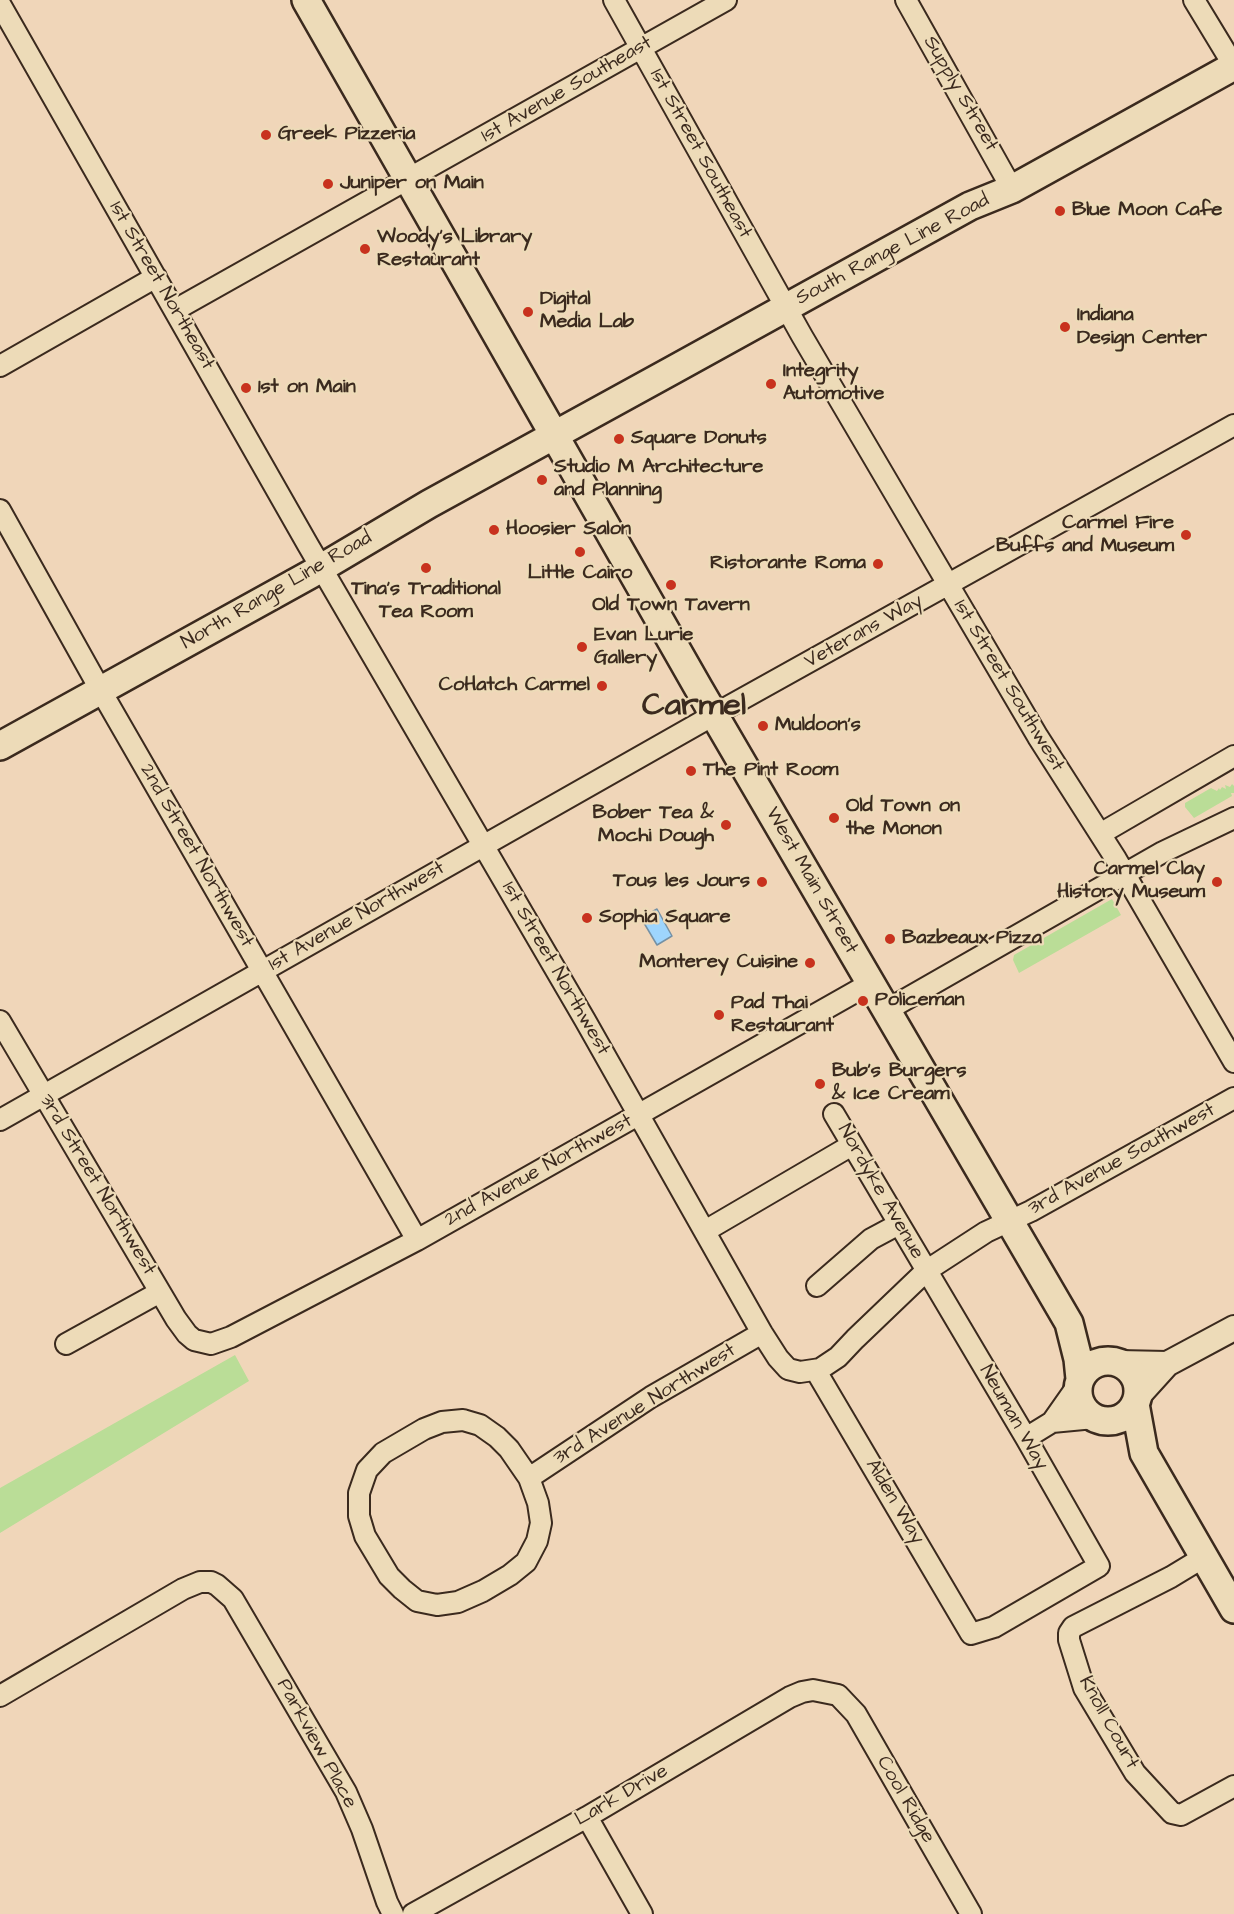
<!DOCTYPE html>
<html>
<head>
<meta charset="utf-8">
<style>
  body { margin:0 }
  canvas { display:block; background:#f0d6b9 }
</style>
</head>
<body>
<canvas width="1234" height="1914"></canvas>
<script>
const context = document.querySelector('canvas').getContext('2d');
context.lineJoin = 'round';
function fillPath(path, color) { context.fillStyle = color; context.fill(path, 'evenodd'); }
const shape = rows => new Path2D(rows.map(r => 'M' + r).join(''));
function stroke(path, color, width, dash) { context.strokeStyle = color; context.lineWidth = width; context.lineCap = dash ? 'butt' : 'round'; context.setLineDash(dash || []); context.stroke(path); }
function write(font, color, halo, rows, align = 'center') {
  context.font = font + ' "Architects Daughter",sans-serif'; context.lineWidth = 4.5; context.setLineDash([]); context.textBaseline = 'middle'; context.strokeStyle = halo; context.fillStyle = color; for (const [text, x, y, turn = 0] of rows) {
    context.save(); context.translate(x, y); context.rotate((+turn || 0) * Math.PI / 180); context.textAlign = isNaN(turn) ? turn : align; if (halo) context.strokeText(text, 0, 0); context.fillText(text, 0, 0); context.restore();
  }
}
fillPath(shape([
  [1232,784,1234,786,1234,793,1231,793,1232,796,1194,818,1185,807,1185,803,1211,788,1217,791,1219,788,1220,790,1222,787,1226,789,1225,785,1230,787],
  [1112,899,1121,915,1019,973,1013,960,1014,955],
  [235,1355,249,1381,0,1533,0,1488]
]), '#badd97');
const water = shape([
  [657,909,672,936,657,945,641,918,657,909]
]);
fillPath(water, '#9ed5fd');
stroke(water, '#7691a4', 1.5);
const minor = shape([
  [614,0,802,336,1038,737,1116,859,1234,1062],
  [906,0,1012,189],
  [1194,0,1234,66],
  [0,4,308,545,585,1020,762,1333,778,1358,788,1369,800,1372,820,1369,838,1357,855,1339,926,1271,986,1232,1031,1211,1234,1098],
  [175,310,726,0],
  [0,366,156,277],
  [0,510,101,691,417,1240],
  [1100,834,1234,756],
  [887,1010,1163,852,1234,818],
  [0,1021,176,1319,187,1334,194,1340,211,1344,231,1337,417,1240,871,983],
  [0,1120,726,708,1234,425],
  [705,1231,852,1145],
  [817,1286,871,1239,899,1224],
  [66,1344,160,1292],
  [816,1371,971,1634,994,1627,1099,1566,1026,1438,834,1114],
  [463,1420,480,1425,497,1437,509,1449,529,1478,538,1503,541,1523,537,1541,526,1562,510,1575,483,1591,458,1602,437,1605,417,1601,402,1589,389,1576,365,1536,359,1516,359,1493,367,1470,383,1453,424,1429,442,1422,463,1420],
  [1052,1422,1078,1385],
  [1026,1438,1052,1422,1094,1418],
  [529,1478,651,1397,762,1333],
  [1204,1557,1171,1577,1073,1627,1069,1633,1069,1640,1084,1688,1135,1773,1172,1813,1181,1815,1234,1786],
  [0,1696,183,1589,200,1582,211,1582,217,1585,233,1599,346,1792,362,1829,387,1902,393,1914],
  [587,1817,642,1914],
  [413,1914,587,1817,790,1697,802,1692,813,1690,838,1695,856,1714,971,1914]
]);
const tertiary = shape([
  [1119,1363,1167,1364],
  [1138,1396,1167,1364,1234,1328]
]);
const secondary = shape([
  [306,0,699,689,1069,1323,1078,1359,1080,1379],
  [0,746,311,574,429,504,673,370,970,206,1012,189,1234,66],
  '1078 1391a30 30 0 1 1 60 0a30 30 0 1 1-60 0Z',
  [1135,1404,1144,1453,1234,1609]
]);
stroke(minor, '#3b2a1e', 24);
stroke(tertiary, '#3b2a1e', 28);
stroke(secondary, '#3b2a1e', 32);
stroke(minor, '#eddbb8', 20);
stroke(tertiary, '#eddbb8', 24);
stroke(secondary, '#eddbb8', 27);
for (const [x, y, r, color] of [
  [266,135,6,"#c8321e"],
  [328,184,6,"#c8321e"],
  [1060,211,6,"#c8321e"],
  [365,249,6,"#c8321e"],
  [528,312,6,"#c8321e"],
  [1065,327,6,"#c8321e"],
  [771,384,6,"#c8321e"],
  [246,388,6,"#c8321e"],
  [619,439,6,"#c8321e"],
  [542,480,6,"#c8321e"],
  [494,530,6,"#c8321e"],
  [1186,535,6,"#c8321e"],
  [580,552,6,"#c8321e"],
  [878,564,6,"#c8321e"],
  [426,568,6,"#c8321e"],
  [671,585,6,"#c8321e"],
  [582,647,6,"#c8321e"],
  [602,686,6,"#c8321e"],
  [763,726,6,"#c8321e"],
  [691,771,6,"#c8321e"],
  [834,818,6,"#c8321e"],
  [726,825,6,"#c8321e"],
  [762,882,6,"#c8321e"],
  [1217,882,6,"#c8321e"],
  [587,918,6,"#c8321e"],
  [890,939,6,"#c8321e"],
  [810,963,6,"#c8321e"],
  [863,1001,6,"#c8321e"],
  [719,1015,6,"#c8321e"],
  [820,1084,6,"#c8321e"]
]) { const dot = new Path2D(); dot.arc(x, y, r, 0, 2 * Math.PI); context.fillStyle = color; context.fill(dot); stroke(dot, '#eddbb8', 2); }
write('20px', '#3b2a1e', '#eddbb8', [
  ["1st Avenue Southeast",567,90,-30],
  ["Supply Street",960,94,60],
  ["1st Street Southeast",700,154,61],
  ["South Range Line Road",893,250,-28],
  ["1st Street Northeast",161,286,60],
  ["North Range Line Road",277,591,-30],
  ["Veterans Way",864,632,-29],
  ["1st Street Southwest",1008,686,59],
  ["2nd Street Northwest",196,856,60],
  ["West Main Street",811,881,60],
  ["1st Avenue Northwest",357,917,-30],
  ["1st Street Northwest",555,969,60],
  ["3rd Avenue Southwest",1122,1160,-29],
  ["2nd Avenue Northwest",539,1171,-29],
  ["3rd Street Northwest",97,1185,59],
  ["Nordyke Avenue",880,1192,60],
  ["3rd Avenue Northwest",645,1405,-32],
  ["Neuman Way",1013,1418,60],
  ["Alden Way",894,1502,59],
  ["Knoll Court",1108,1723,61],
  ["Parkview Place",316,1744,61],
  ["Lark Drive",622,1796,-30],
  ["Cool Ridge",905,1800,60]
]);
write('bold 20px', '#3b2a1e', '#eddbb8', [
  ["Greek Pizzeria",278,135],
  ["Juniper on Main",340,184],
  ["Blue Moon Cafe",1072,211],
  ["Woody's Library",377,238],
  ["Restaurant",377,261],
  ["Digital",540,300],
  ["Media Lab",540,323],
  ["Indiana",1077,316],
  ["Design Center",1077,339],
  ["Integrity",783,372],
  ["Automotive",783,395],
  ["1st on Main",258,388],
  ["Square Donuts",631,439],
  ["Studio M Architecture",554,468],
  ["and Planning",554,491],
  ["Carmel Fire",1174,524,"right"],
  ["Buffs and Museum",1174,547,"right"],
  ["Hoosier Salon",506,530],
  ["Ristorante Roma",866,564,"right"],
  ["Little Cairo",580,574,"center"],
  ["Tina's Traditional",426,590,"center"],
  ["Tea Room",426,613,"center"],
  ["Old Town Tavern",671,606,"center"],
  ["Evan Lurie",594,636],
  ["Gallery",594,659],
  ["CoHatch Carmel",590,686,"right"],
  ["Muldoon's",775,726],
  ["The Pint Room",703,771],
  ["Old Town on",846,807],
  ["the Monon",846,830],
  ["Bober Tea &",714,814,"right"],
  ["Mochi Dough",714,837,"right"],
  ["Carmel Clay",1205,870,"right"],
  ["History Museum",1205,893,"right"],
  ["Tous les Jours",750,882,"right"],
  ["Sophia Square",599,918],
  ["Bazbeaux Pizza",902,939],
  ["Monterey Cuisine",798,963,"right"],
  ["Policeman",875,1001],
  ["Pad Thai",731,1004],
  ["Restaurant",731,1027],
  ["Bub's Burgers",832,1072],
  ["& Ice Cream",832,1095]
], 'left');
write('bold 32px', '#3b2a1e', '#eddbb8', [
  ["Carmel",694,707]
]);
</script>
</body>
</html>
